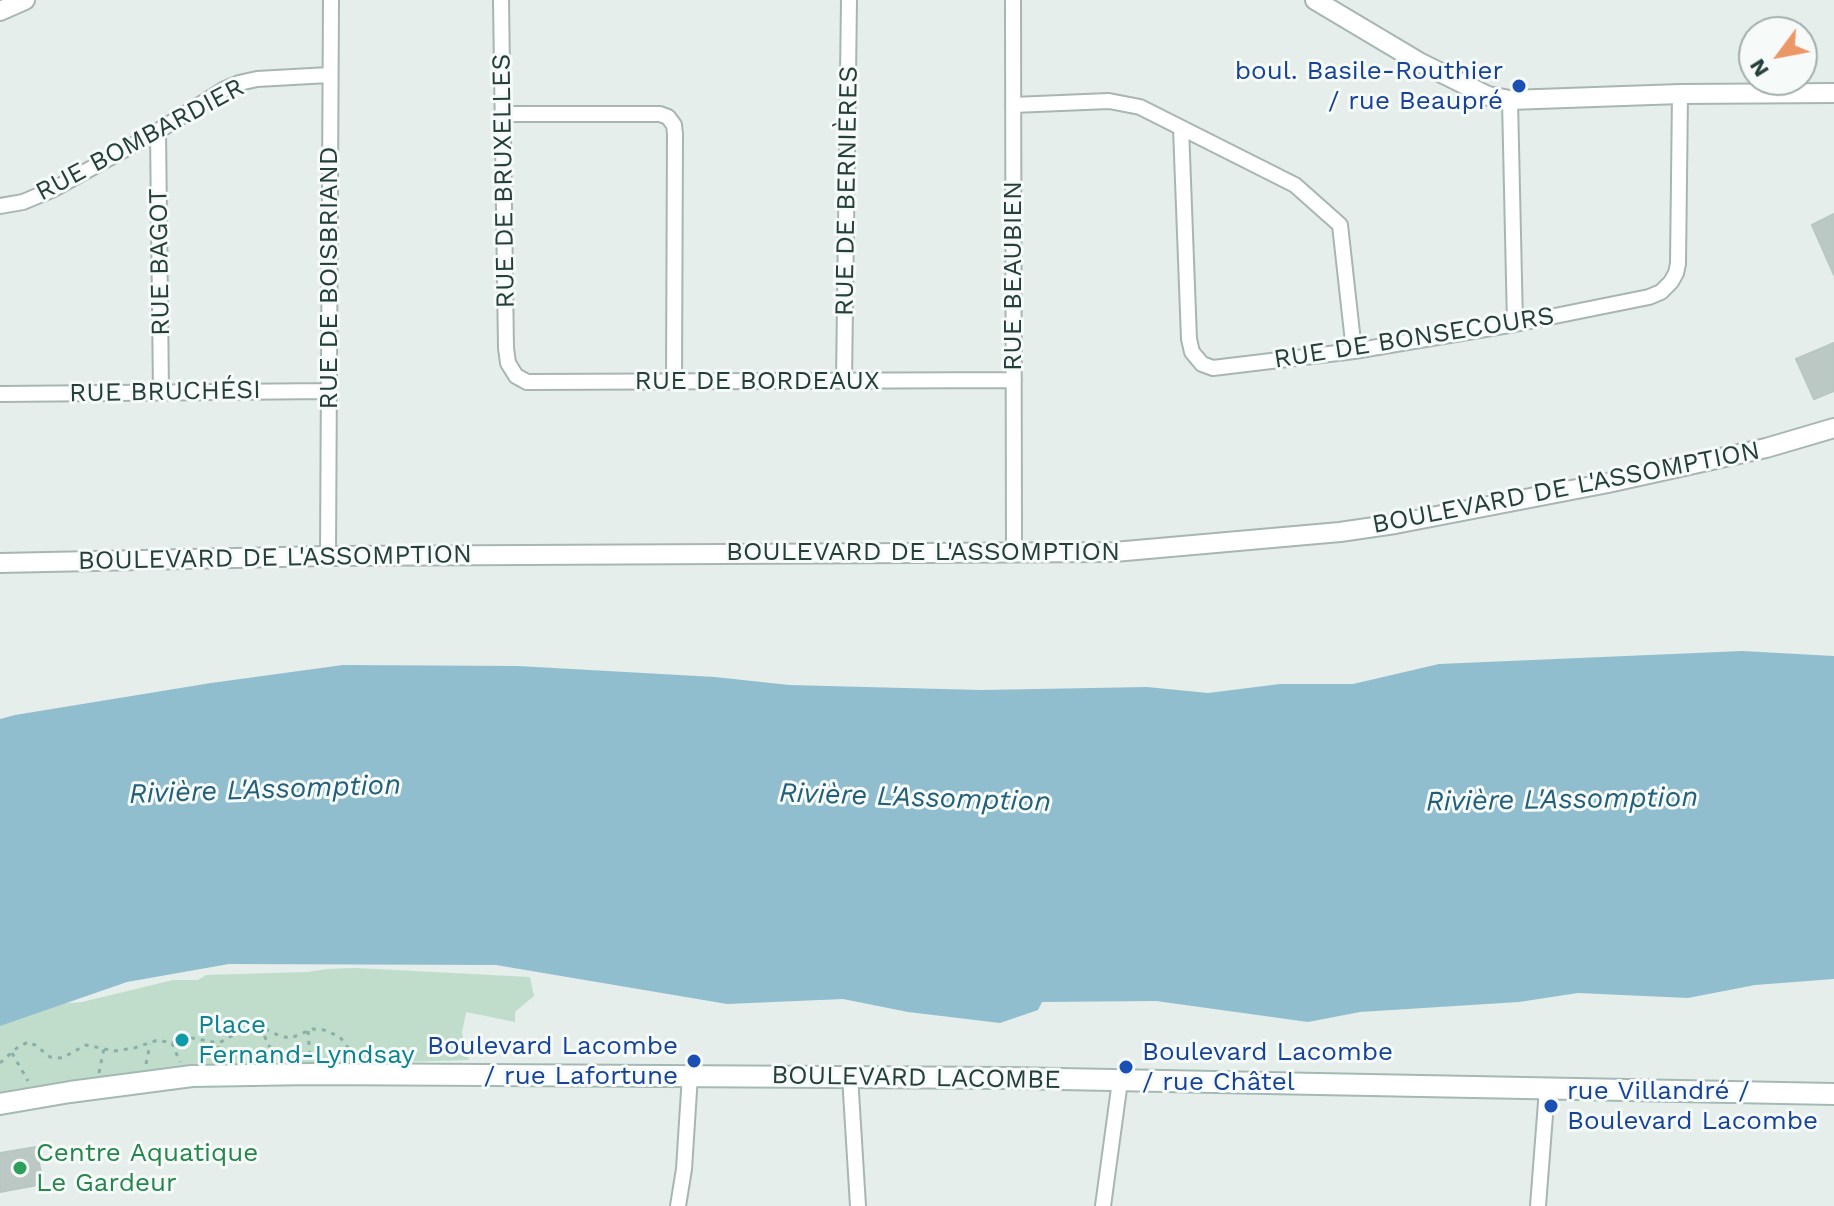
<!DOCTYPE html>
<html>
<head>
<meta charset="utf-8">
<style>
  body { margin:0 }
  #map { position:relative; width:1834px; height:1206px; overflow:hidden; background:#e5eeeb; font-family:"Work Sans",sans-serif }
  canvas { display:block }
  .north { position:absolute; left:1738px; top:16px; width:80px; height:80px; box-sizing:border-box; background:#f6faf9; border:2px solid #a2afad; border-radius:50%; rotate:238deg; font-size:22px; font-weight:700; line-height:32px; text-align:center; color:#253f3b }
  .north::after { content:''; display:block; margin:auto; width:28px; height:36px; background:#eb9766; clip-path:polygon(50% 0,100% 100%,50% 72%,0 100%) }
</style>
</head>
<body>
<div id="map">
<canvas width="1834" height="1206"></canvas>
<div class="north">N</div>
</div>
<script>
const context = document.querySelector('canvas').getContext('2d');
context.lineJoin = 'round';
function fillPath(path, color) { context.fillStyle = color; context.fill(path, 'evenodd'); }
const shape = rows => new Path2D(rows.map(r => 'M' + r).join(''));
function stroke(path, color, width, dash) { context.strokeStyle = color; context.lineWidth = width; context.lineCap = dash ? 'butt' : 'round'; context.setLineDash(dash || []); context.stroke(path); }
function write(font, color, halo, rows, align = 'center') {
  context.font = font + ' "Work Sans",sans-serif'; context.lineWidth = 6; context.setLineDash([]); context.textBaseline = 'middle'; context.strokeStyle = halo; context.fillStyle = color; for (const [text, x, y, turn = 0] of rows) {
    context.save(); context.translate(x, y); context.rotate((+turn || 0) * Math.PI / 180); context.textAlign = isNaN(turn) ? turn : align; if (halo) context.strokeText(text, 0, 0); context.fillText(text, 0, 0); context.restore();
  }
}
fillPath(shape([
  [356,968,530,977,534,996,515,1012,515,1022,466,1012,462,1033,469,1060,368,1063,368,1074,192,1076,0,1104,0,1018,43,1005,82,1002,173,980,198,980,206,975,307,972,327,969]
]), '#c0ddcb');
fillPath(shape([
  [1742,651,1834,656,1834,979,1755,985,1688,998,1578,993,1519,1002,1360,1012,1308,1022,1156,1001,1042,1002,1038,1010,1000,1023,908,1012,843,999,727,1004,496,965,229,964,127,982,0,1026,0,719,15,715,211,683,343,665,518,666,715,677,789,685,981,690,1147,687,1208,693,1280,684,1353,684,1439,664]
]), '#91becf');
const building = shape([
  [1834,214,1834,275,1812,225,1834,214],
  [1834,343,1834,391,1814,399,1796,359,1834,343],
  [36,1147,43,1184,0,1192,0,1153,36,1147]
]);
fillPath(building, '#bbc8c4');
stroke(building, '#b8c7c3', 2);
const minor = shape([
  [501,0,506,348,508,363,516,376,527,382,1014,380],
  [1013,0,1014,552],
  [1510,100,1515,324],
  [1013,105,1109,101,1140,107,1295,185,1340,225,1354,351],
  [503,114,660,114,668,117,674,125,675,134,674,382],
  [1181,128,1189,339,1192,352,1202,364,1213,368,1354,351,1515,324,1649,297,1661,292,1671,282,1676,273,1678,264,1680,94],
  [158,131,161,392],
  [0,206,23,202,54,189,158,131,225,89,239,83,257,79,329,75],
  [844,381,849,0],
  [0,394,329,391],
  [328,556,331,0],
  [850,1076,858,1206],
  [678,1206,684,1169,690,1075],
  [1103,1206,1120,1081],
  [1538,1206,1547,1089]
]);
const tertiary = shape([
  [1315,0,1419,62,1488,96,1510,100,1680,94,1834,93],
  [0,11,25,0],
  [0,563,328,556,1114,552,1340,532,1395,524,1608,483,1766,448,1834,428]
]);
const secondary = shape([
  [0,1104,70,1092,192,1076,312,1074,1009,1078,1834,1094]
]);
stroke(minor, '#a8b6b3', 18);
stroke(tertiary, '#a8b6b3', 22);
stroke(secondary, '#a4b9b4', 24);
stroke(shape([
  [260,1027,274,1056],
  [308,1031,310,1058],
  [172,1043,180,1062],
  [12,1053,28,1081],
  [217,1060,219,1043],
  [0,1063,18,1047,28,1042,35,1045,50,1057,62,1058,86,1045,114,1051,134,1048,158,1040,171,1043,186,1037,219,1043,247,1027,259,1026,280,1036,291,1038,313,1029,324,1030,340,1037,355,1057],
  [146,1064,150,1044],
  [99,1073,104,1048]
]), '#88afa8', 3, [4, 6]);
stroke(minor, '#fff', 14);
stroke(tertiary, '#fff', 18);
stroke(secondary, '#fff', 20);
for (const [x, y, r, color] of [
  [1519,86,8,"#1a4fb4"],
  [182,1040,8,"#0f9aa8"],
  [694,1061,8,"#1a4fb4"],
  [1126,1067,8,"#1a4fb4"],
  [1551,1106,8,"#1a4fb4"],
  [20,1168,8,"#2e9e5b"]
]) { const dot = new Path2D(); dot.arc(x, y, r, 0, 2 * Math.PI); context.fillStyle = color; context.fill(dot); stroke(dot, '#f6faf9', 3); }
write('26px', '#164399', '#f6faf9', [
  ["boul. Basile-Routhier",1503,71],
  ["/ rue Beaupré",1503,101],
  ["Boulevard Lacombe",678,1046],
  ["/ rue Lafortune",678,1076],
  ["Boulevard Lacombe",1142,1052,"left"],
  ["/ rue Châtel",1142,1082,"left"],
  ["rue Villandré /",1567,1091,"left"],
  ["Boulevard Lacombe",1567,1121,"left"]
], 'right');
write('26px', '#253f3b', '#f6faf9', [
  ["RUE BOMBARDIER",140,140,-28],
  ["RUE DE BRUXELLES",504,181,-91],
  ["RUE DE BERNIÈRES",847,191,-89],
  ["RUE BAGOT",160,262,-91],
  ["RUE BEAUBIEN",1013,276,-90],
  ["RUE DE BOISBRIAND",329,278,-90],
  ["RUE DE BONSECOURS",1414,338,-9],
  ["RUE DE BORDEAUX",757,381],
  ["RUE BRUCHÉSI",165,392,-1],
  ["BOULEVARD DE L'ASSOMPTION",1566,488,-11],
  ["BOULEVARD DE L'ASSOMPTION",923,552],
  ["BOULEVARD DE L'ASSOMPTION",275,558,-1],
  ["BOULEVARD LACOMBE",916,1078,1]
]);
write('26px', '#0d838f', '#f6faf9', [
  ["Place",198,1025],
  ["Fernand-Lyndsay",198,1055]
], 'left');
write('26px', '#27864d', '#f6faf9', [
  ["Centre Aquatique",36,1153],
  ["Le Gardeur",36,1183]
], 'left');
write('italic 28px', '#225f78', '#f6faf9', [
  ["Rivière L'Assomption",265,790,-2],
  ["Rivière L'Assomption",915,798,2],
  ["Rivière L'Assomption",1562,800,-1]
]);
</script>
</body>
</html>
